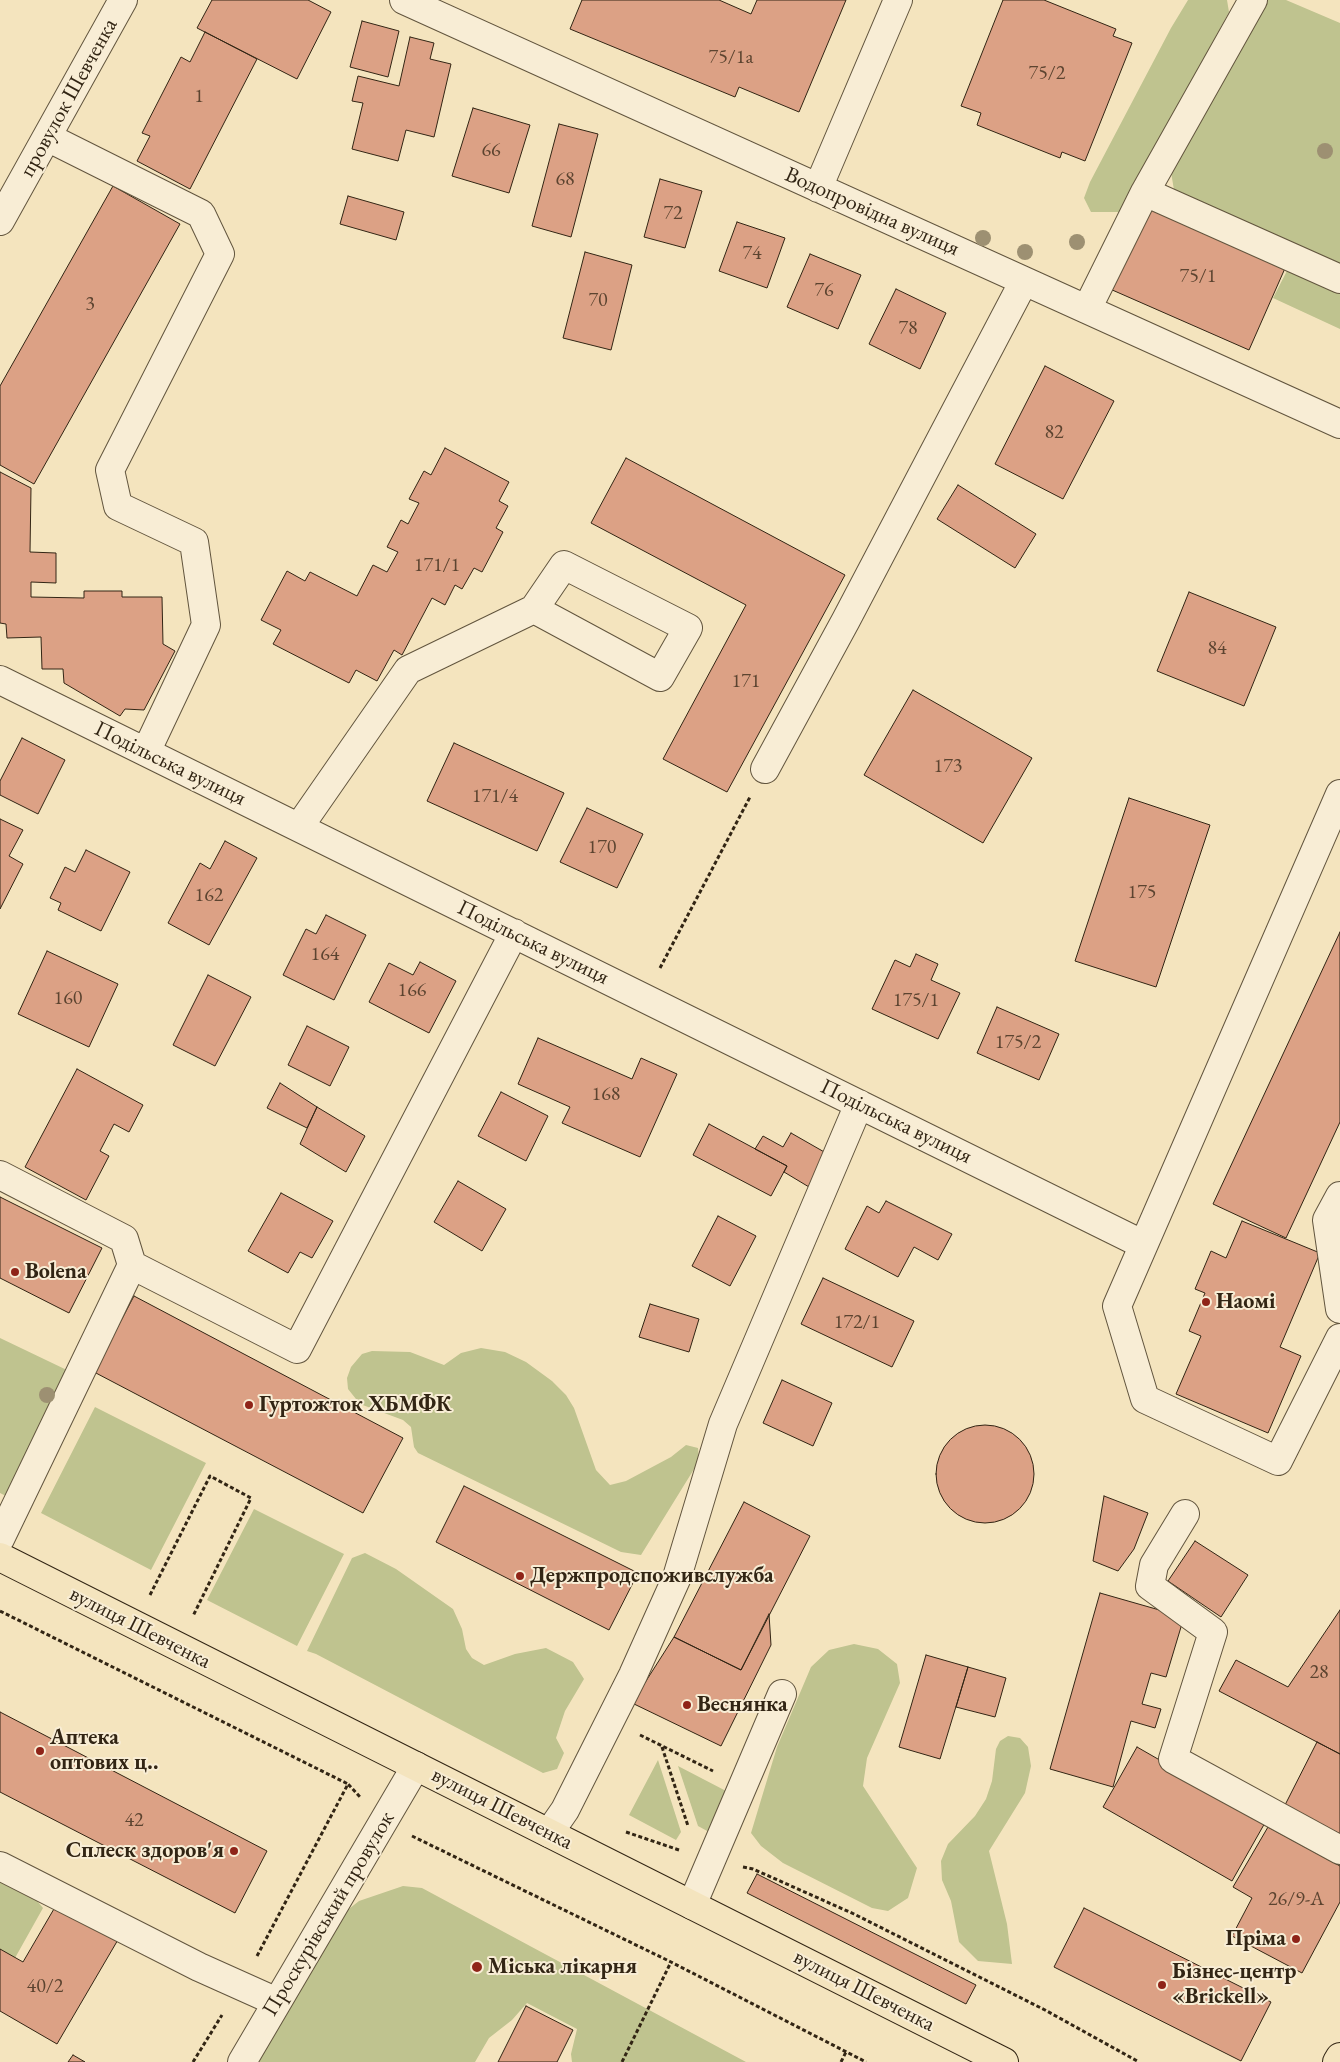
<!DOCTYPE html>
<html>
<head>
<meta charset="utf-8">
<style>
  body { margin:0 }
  canvas { display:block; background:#f4e4be }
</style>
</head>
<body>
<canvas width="1340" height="2062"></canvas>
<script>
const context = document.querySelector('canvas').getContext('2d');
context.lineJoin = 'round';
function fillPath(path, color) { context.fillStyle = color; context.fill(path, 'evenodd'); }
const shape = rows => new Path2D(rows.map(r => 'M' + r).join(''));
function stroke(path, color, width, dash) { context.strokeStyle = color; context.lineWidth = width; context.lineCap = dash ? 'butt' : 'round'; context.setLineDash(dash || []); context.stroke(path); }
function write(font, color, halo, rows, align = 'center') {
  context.font = font + ' "EB Garamond",serif'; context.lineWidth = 4; context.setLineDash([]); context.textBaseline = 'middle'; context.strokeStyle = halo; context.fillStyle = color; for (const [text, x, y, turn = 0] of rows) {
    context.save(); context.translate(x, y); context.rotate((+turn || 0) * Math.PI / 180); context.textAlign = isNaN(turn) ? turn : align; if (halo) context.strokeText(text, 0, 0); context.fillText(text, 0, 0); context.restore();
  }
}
fillPath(shape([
  [1188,0,1227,0,1229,12,1120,212,1091,212,1084,198,1090,182,1171,28],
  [1264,0,1286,0,1340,23,1340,269,1174,190,1171,172],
  [1290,265,1340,287,1340,329,1273,298],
  [0,1338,71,1372,10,1498,0,1493],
  [481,1348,505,1352,526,1362,552,1381,566,1395,574,1408,596,1470,610,1485,626,1481,671,1457,686,1445,698,1448,699,1461,641,1555,621,1552,418,1453,414,1447,411,1427,403,1420,360,1404,348,1389,347,1378,351,1367,362,1354,372,1351,410,1352,444,1365,461,1353],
  [95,1407,206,1463,151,1570,41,1513],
  [254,1509,344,1554,297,1646,207,1600],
  [365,1553,396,1569,453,1609,462,1629,466,1649,472,1658,484,1665,515,1654,546,1648,573,1662,584,1679,565,1711,556,1738,564,1753,557,1769,543,1773,316,1654,307,1651,352,1558],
  [854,1644,878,1649,897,1664,900,1683,867,1758,863,1786,917,1868,908,1898,888,1911,872,1908,783,1863,761,1846,751,1833,777,1747,811,1667,829,1650],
  [1008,1736,1020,1738,1028,1747,1031,1766,1025,1793,989,1851,1007,1924,1012,1964,978,1961,959,1942,951,1901,942,1880,941,1861,948,1844,975,1816,986,1799,992,1781,996,1749,1000,1741],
  [658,1760,681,1832,676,1840,629,1815],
  [678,1766,728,1792,709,1832,698,1826],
  [0,1876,28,1890,43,1908,15,1958,0,1958],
  [403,1886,422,1888,746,2062,572,2062,571,2054,577,2029,527,2003,512,2020,489,2038,475,2062,256,2062,345,1912,359,1901]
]), '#bfc38f');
const building = shape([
  [212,0,308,0,331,12,297,79,197,28,212,0],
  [582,0,719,0,751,14,757,0,846,0,799,112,739,87,735,97,570,29,582,0],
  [1003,0,1044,0,1116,29,1113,36,1132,43,1085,161,1062,152,1060,158,977,125,981,113,961,106,1003,0],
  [362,21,399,31,388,77,350,67,362,21],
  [205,32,257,59,190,189,137,161,150,136,142,133,181,57,190,62,205,32],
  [410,37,434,43,430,59,451,64,434,137,406,130,398,161,352,149,363,103,352,101,358,76,399,86,410,37],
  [473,108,530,125,509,193,452,176,473,108],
  [559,124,598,134,571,237,532,226,559,124],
  [660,179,702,191,685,248,644,237,660,179],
  [113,186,180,224,34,484,0,465,0,386,113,186],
  [348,196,404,212,396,240,340,224,348,196],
  [1147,205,1286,266,1249,350,1110,289,1147,205],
  [737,222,785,238,767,288,719,271,737,222],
  [585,252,632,265,611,350,563,338,585,252],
  [810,254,861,275,838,329,787,307,810,254],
  [896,289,946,313,920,369,869,344,896,289],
  [1045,366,1114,401,1063,499,995,464,1045,366],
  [445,448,509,482,499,501,508,506,496,528,503,532,482,572,474,568,462,589,455,585,445,605,432,598,402,655,394,650,377,681,356,670,349,683,273,644,281,630,261,620,287,571,305,581,310,572,357,596,373,565,387,572,398,552,387,547,401,520,408,524,419,503,409,499,424,471,431,475,445,448],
  [626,458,845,575,727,792,663,759,746,605,591,523,626,458],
  [0,472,31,488,30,552,56,553,56,583,31,582,31,597,84,598,84,591,122,591,122,597,162,597,163,644,175,651,144,710,125,709,120,716,64,683,63,669,42,669,41,637,7,638,6,624,0,623,0,472],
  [958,485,1036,534,1015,568,937,519,958,485],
  [1189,592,1276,627,1244,706,1157,671,1189,592],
  [913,690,1032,758,983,843,864,775,913,690],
  [22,738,65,760,38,814,0,795,0,781,22,738],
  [454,743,564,793,537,851,427,801,454,743],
  [1129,798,1210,825,1156,987,1075,961,1129,798],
  [587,808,643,834,617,888,560,862,587,808],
  [0,819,23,830,9,856,23,864,0,909,0,819],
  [225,841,257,858,209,945,168,923,200,863,210,869,225,841],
  [86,850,130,872,101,931,58,910,61,903,50,898,65,867,75,872,86,850],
  [326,915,366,935,334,1000,283,975,306,929,316,934,326,915],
  [1340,932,1340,1122,1286,1238,1213,1204,1340,932],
  [47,951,118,984,89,1047,18,1014,47,951],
  [916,954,938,964,931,980,960,993,938,1039,872,1009,895,960,910,967,916,954],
  [420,962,456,981,429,1033,369,1002,389,963,413,975,420,962],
  [208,975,251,997,215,1066,173,1045,208,975],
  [997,1007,1059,1034,1039,1080,977,1053,997,1007],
  [307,1026,349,1047,330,1086,288,1065,307,1026],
  [538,1038,632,1079,641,1058,677,1074,640,1157,562,1123,570,1107,518,1084,538,1038],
  [77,1069,143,1105,129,1132,114,1124,100,1151,109,1156,86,1200,25,1167,77,1069],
  [280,1083,317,1107,307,1128,267,1108,280,1083],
  [501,1092,548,1116,526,1161,478,1136,501,1092],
  [317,1107,365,1136,346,1172,300,1144,317,1107],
  [709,1124,787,1166,771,1196,693,1155,709,1124],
  [791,1133,833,1157,814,1190,784,1172,787,1166,755,1149,763,1136,783,1147,791,1133],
  [458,1181,506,1209,482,1251,434,1222,458,1181],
  [281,1193,333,1221,312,1258,300,1252,288,1273,248,1251,281,1193],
  [0,1197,102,1248,69,1313,0,1278,0,1197],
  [886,1201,952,1234,938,1260,914,1247,898,1277,845,1249,867,1206,879,1213,886,1201],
  [718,1216,756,1236,730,1286,692,1266,718,1216],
  [1242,1221,1320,1253,1280,1347,1301,1356,1268,1433,1176,1394,1201,1336,1189,1331,1205,1293,1195,1289,1211,1251,1226,1258,1242,1221],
  [823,1278,914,1321,892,1367,801,1324,823,1278],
  [134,1296,403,1438,363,1513,94,1372,134,1296],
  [650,1304,699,1319,689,1352,639,1337,650,1304],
  [782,1380,832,1403,813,1446,763,1423,782,1380],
  '936 1474a49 49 0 1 1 98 0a49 49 0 1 1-98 0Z',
  [464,1486,638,1573,609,1630,436,1542,464,1486],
  [1104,1496,1148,1513,1134,1549,1118,1571,1093,1561,1104,1496],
  [744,1502,810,1536,741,1670,674,1637,744,1502],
  [1195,1541,1248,1575,1221,1617,1168,1581,1195,1541],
  [1100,1593,1184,1617,1166,1677,1151,1673,1142,1704,1161,1709,1155,1728,1131,1721,1113,1787,1050,1769,1100,1593],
  [1340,1610,1340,1754,1219,1691,1236,1660,1288,1687,1340,1610],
  [769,1614,771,1645,721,1746,632,1703,674,1637,741,1670,769,1614],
  [926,1655,968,1667,940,1759,899,1747,926,1655],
  [968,1667,1006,1678,995,1717,956,1707,968,1667],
  [0,1712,267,1851,235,1913,0,1792,0,1712],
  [1317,1742,1340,1754,1340,1834,1285,1805,1317,1742],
  [1137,1747,1266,1821,1232,1881,1103,1807,1137,1747],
  [1268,1827,1340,1866,1340,1902,1302,1973,1232,1936,1252,1898,1233,1887,1268,1827],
  [757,1874,976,1985,966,2004,747,1893,757,1874],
  [58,1902,119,1938,57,2044,0,2011,0,1949,23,1962,58,1902],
  [1084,1908,1271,2002,1241,2061,1054,1967,1084,1908],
  [526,2006,573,2030,557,2062,498,2062,526,2006],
  [73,2055,85,2062,68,2062,73,2055]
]);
fillPath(building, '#dca185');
stroke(building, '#322514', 1);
const minor = shape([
  [404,0,1340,424],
  [47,137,201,214,220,254,110,470,118,506,194,542,206,625,146,752],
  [818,188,898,0],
  [1145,192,1253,0],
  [0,221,123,0],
  [1087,309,1145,192,1340,279],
  [0,680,1142,1244],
  [765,769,846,620,1024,281],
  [1340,794,1117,1306,1145,1399,1278,1461,1340,1338],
  [299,827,408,670,534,609,564,565,688,628,660,677,534,609],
  [0,1175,124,1239,132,1265],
  [1340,1196,1327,1220,1340,1309],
  [1185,1514,1154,1565,1150,1586,1213,1632,1173,1759,1340,1850],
  [0,1539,132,1265,297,1349,514,933],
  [549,1833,565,1810,633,1675,677,1577,723,1424,859,1104],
  [0,1866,199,1967,277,2002],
  [692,1905,782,1694],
  [242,2062,416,1766]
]);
const major = shape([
  [0,1557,1004,2062],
  [1337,2062,1340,2057]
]);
stroke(minor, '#62553e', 30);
stroke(major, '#322514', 30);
stroke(shape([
  [660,968,750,797],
  [150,1595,210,1476,251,1498,193,1616],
  [0,1611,348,1784],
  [640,1735,713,1771],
  [662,1747,688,1826],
  [626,1832,679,1850],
  [412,1836,671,1962,866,2062],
  [743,1867,753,1869,854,1914,1045,2010,1139,2062],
  [257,1956,348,1784,360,1797],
  [193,2062,222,2015],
  [622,2062,671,1962],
  [841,2062,846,2052]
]), '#322514', 3, [4, 2.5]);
stroke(minor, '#f8edd5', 28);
stroke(major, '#f4e4be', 28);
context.fillStyle = '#9d9072';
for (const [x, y] of [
  [1325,151],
  [983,238],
  [1077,242],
  [1025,252],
  [47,1395]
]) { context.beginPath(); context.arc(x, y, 8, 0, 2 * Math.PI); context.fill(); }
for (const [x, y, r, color] of [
  [15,1272,5,"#8f2418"],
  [1206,1302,5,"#8f2418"],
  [249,1405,5,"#8f2418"],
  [520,1576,5,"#8f2418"],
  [687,1705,5,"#8f2418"],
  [40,1751,5,"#8f2418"],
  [234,1851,5,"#8f2418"],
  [1296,1939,5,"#8f2418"],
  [477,1967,6,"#8f2418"],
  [1162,1985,5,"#8f2418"]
]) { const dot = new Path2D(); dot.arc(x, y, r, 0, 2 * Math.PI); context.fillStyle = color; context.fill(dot); stroke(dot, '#f8edd5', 2); }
write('20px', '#5c4430', null, [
  ["75/1а",731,58],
  ["75/2",1047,74],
  ["1",199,97],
  ["66",491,151],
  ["68",565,180],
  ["72",673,214],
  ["74",752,254],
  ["75/1",1198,277],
  ["76",824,291],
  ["70",598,301],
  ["3",90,305],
  ["78",908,329],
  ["82",1054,433],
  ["171/1",437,566],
  ["84",1217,649],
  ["171",746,682],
  ["173",948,767],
  ["171/4",495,797],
  ["170",602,848],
  ["175",1142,893],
  ["162",209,896],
  ["164",325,955],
  ["166",412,991],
  ["160",68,999],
  ["175/1",916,1001],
  ["175/2",1018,1043],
  ["168",606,1095],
  ["172/1",857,1323],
  ["28",1319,1673],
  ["42",134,1821],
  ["26/9-А",1296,1900],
  ["40/2",45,1987]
]);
write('22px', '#322514', '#f8edd5', [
  ["провулок Шевченка",69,98,-61],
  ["Водопровідна вулиця",872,212,24],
  ["Подільська вулиця",170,764,26],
  ["Подільська вулиця",533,943,26],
  ["Подільська вулиця",896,1122,26],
  ["вулиця Шевченка",140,1628,27],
  ["вулиця Шевченка",502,1809,27],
  ["Проскурівський провулок",329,1914,-59],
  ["вулиця Шевченка",864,1991,27]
]);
write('bold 22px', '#322514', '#f8edd5', [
  ["Bolena",25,1272],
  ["Наомі",1216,1302],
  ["Гуртожток ХБМФК",259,1405],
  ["Держпродспоживслужба",530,1576],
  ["Веснянка",697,1705],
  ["Аптека",50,1738],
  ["оптових ц‥",50,1763],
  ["Сплеск здоров'я",224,1851,"right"],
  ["Пріма",1286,1939,"right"],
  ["Міська лікарня",488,1967],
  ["Бізнес-центр",1172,1972],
  ["«Brickell»",1172,1997]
], 'left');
</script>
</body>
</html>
